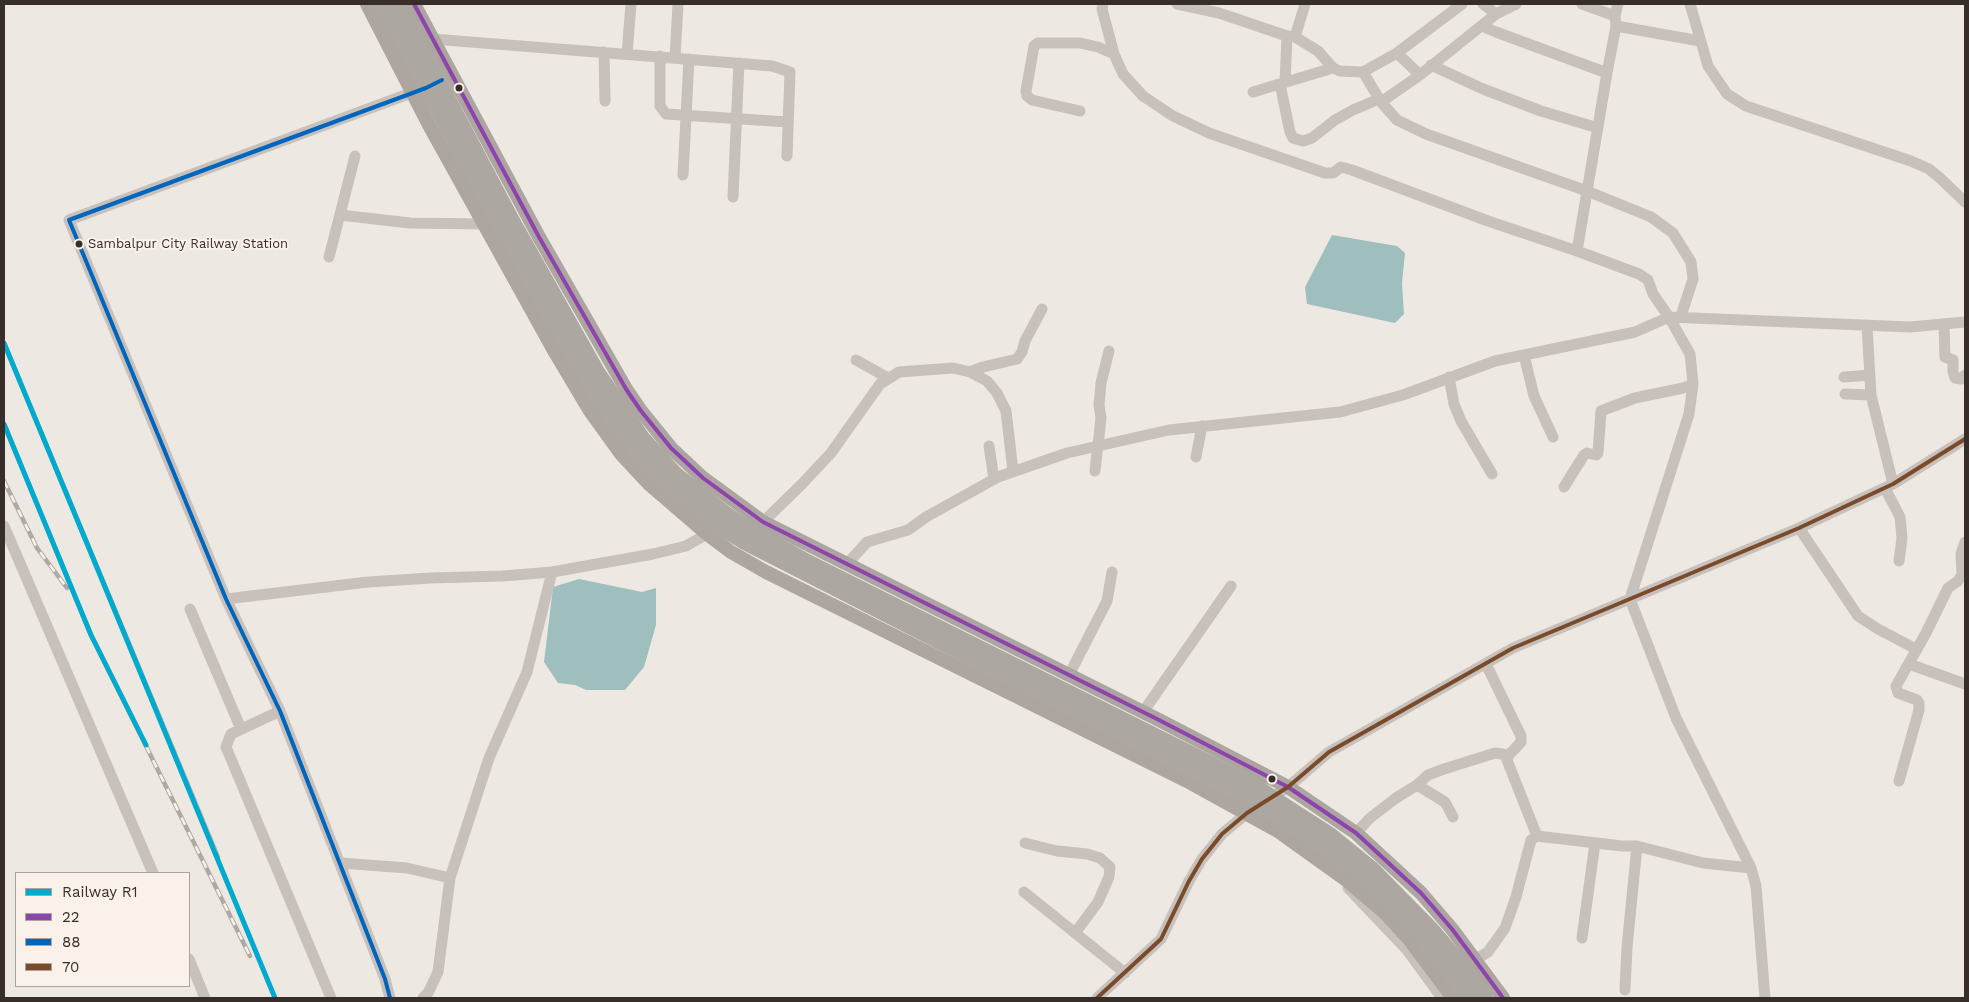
<!DOCTYPE html>
<html>
<head>
<meta charset="utf-8">
<style>
  body { margin:0 }
  #map { position:relative; width:1969px; height:1002px; overflow:hidden; background:#eee8e2; font-family:"Work Sans",sans-serif }
  canvas { display:block }
  .frame { position:absolute; inset:0; border:5px solid #382e29; pointer-events:none }
  .legend { position:absolute; left:15px; top:872px; width:175px; height:115px; box-sizing:border-box; background:#faf2ea; border:1px solid #aca49d; margin:0; padding:6px 9px; list-style:none; font-size:15px; color:#382e29 }
  .legend li { display:flex; align-items:center; gap:10px; height:25px }
  .legend b { width:25px; border:1px solid #aca49d }
</style>
</head>
<body>
<div id="map">
<canvas width="1969" height="1002"></canvas>
<div class="frame"></div>
<ul class="legend">
<li><b style="height:6px;background:#00a9ce"></b>Railway R1</li>
<li><b style="height:6px;background:#8e44ad"></b>22</li>
<li><b style="height:6px;background:#0065bd"></b>88</li>
<li><b style="height:6px;background:#7a4b2a"></b>70</li>
</ul>
</div>
<script>
const context = document.querySelector('canvas').getContext('2d');
context.lineJoin = 'round';
function fillPath(path, color) { context.fillStyle = color; context.fill(path, 'evenodd'); }
const shape = rows => new Path2D(rows.map(r => 'M' + r).join(''));
function stroke(path, color, width, dash) { context.strokeStyle = color; context.lineWidth = width; context.lineCap = dash ? 'butt' : 'round'; context.setLineDash(dash || []); context.stroke(path); }
function write(font, color, halo, rows, align = 'center') {
  context.font = font + ' "Work Sans",sans-serif'; context.lineWidth = 4; context.setLineDash([]); context.textBaseline = 'middle'; context.strokeStyle = halo; context.fillStyle = color; for (const [text, x, y, turn = 0] of rows) {
    context.save(); context.translate(x, y); context.rotate((+turn || 0) * Math.PI / 180); context.textAlign = isNaN(turn) ? turn : align; if (halo) context.strokeText(text, 0, 0); context.fillText(text, 0, 0); context.restore();
  }
}
fillPath(shape([
  [1332,235,1397,246,1405,253,1402,283,1404,314,1395,323,1307,304,1305,287],
  [579,579,642,592,656,588,656,625,644,667,625,690,586,690,575,685,558,683,544,662,553,587]
]), '#9fbfbe');
stroke(shape([
  [1103,4,1102,9,1114,54,1123,74,1143,96,1173,116,1209,133,1325,173,1333,173,1341,167,1352,170,1488,221,1577,251,1639,274,1648,280,1653,294,1669,317,1690,354,1693,384,1689,414,1630,599,1676,718,1751,868,1756,886,1765,998],
  [1177,4,1219,13,1287,36,1295,37],
  [1305,4,1295,37,1318,51,1333,68,1340,71,1363,72,1397,53,1420,75,1496,14,1516,4],
  [1483,4,1496,14],
  [1582,4,1615,16],
  [1690,4,1708,66,1727,94,1746,106,1911,161,1929,169,1940,178,1965,202],
  [1482,26,1496,32,1607,73,1616,26,1615,16,1618,4],
  [1616,26,1700,41],
  [433,39,772,66,790,72,787,156],
  [604,52,605,101],
  [1397,53,1462,4],
  [627,54,631,4],
  [660,56,660,106,666,114,788,122],
  [675,58,678,4],
  [1431,65,1483,89,1541,111,1598,128],
  [1363,72,1381,102,1397,120,1426,134,1587,191,1651,217,1673,233,1691,262,1693,279,1681,316],
  [1285,82,1287,36],
  [1280,84,1290,132,1293,138,1303,141,1312,138,1335,120,1353,110,1379,99],
  [1253,92,1333,68],
  [1381,102,1420,75],
  [1080,111,1032,100,1027,96,1026,91,1034,46,1038,43,1080,43,1098,47,1114,54],
  [683,175,689,59],
  [733,197,739,63],
  [340,215,410,223,485,224],
  [1577,251,1607,73],
  [329,257,355,156],
  [1944,324,1945,357,1953,360,1953,372,1955,378,1961,379,1965,375],
  [1867,326,1871,395,1893,484],
  [1524,355,1534,396,1553,437],
  [856,360,888,378],
  [970,372,983,367,1017,359,1022,352,1025,341,1042,309],
  [1449,377,1454,404,1461,421,1492,474],
  [1844,377,1870,375],
  [1845,394,1871,395],
  [989,446,994,479],
  [1196,457,1202,426],
  [1095,471,1101,418,1099,405,1101,383,1109,351],
  [1564,487,1584,455,1587,453,1596,455,1598,453,1601,411,1635,398,1683,388,1693,384],
  [1885,488,1900,517,1902,538,1899,561],
  [763,522,802,484,831,453,880,384,899,372,953,368,970,372,987,381,997,393,1006,411,1013,471],
  [4,526,153,873],
  [1799,528,1858,616,1878,629,1916,649],
  [847,564,867,542,908,530,926,517,998,477,1067,453,1169,430,1340,412,1403,395,1495,361,1635,332,1669,317,1910,327,1965,322],
  [226,599,368,582,431,578,503,576,552,572,653,554,686,546,707,534],
  [190,609,241,729],
  [1486,664,1521,736,1521,742,1509,755,1507,760,1537,836],
  [1909,664,1965,684],
  [1069,675,1107,601,1112,572],
  [280,711,231,734,226,747,331,998],
  [1143,712,1231,586],
  [1899,781,1919,710,1919,703,1917,700,1898,693,1896,686,1926,633,1948,588,1958,581,1962,575,1961,554,1965,542],
  [1417,785,1428,775,1444,769,1495,753,1509,755],
  [1266,801,1288,787,1329,752,1513,648,1799,528,1893,484,1965,439],
  [1356,833,1370,818,1396,798,1417,785,1445,802,1453,817],
  [1025,843,1057,851,1087,854,1100,858,1110,867,1109,877,1098,902,1075,933],
  [341,863,407,868,450,878],
  [1348,888,1407,950,1442,998],
  [1024,892,1125,973],
  [1582,938,1595,843],
  [189,959,205,998],
  [1475,960,1488,952,1505,928,1516,897,1531,840,1537,836,1622,846,1637,846,1703,863,1751,868],
  [1625,990,1627,947,1637,846],
  [390,998,385,979,280,711,226,599,69,220,419,90],
  [423,998,428,993,438,972,450,878,489,758,527,672,552,572],
  [1097,998,1161,939,1189,881,1202,859,1222,834,1252,809]
]), '#c7c0bb', 11);
stroke(shape([
  [367,4,428,123,556,354,590,411,621,454,649,484,707,534,731,552,766,572,1191,783,1278,831,1345,879,1385,913,1409,939,1453,998],
  [414,4,539,237,626,389,641,411,671,448,703,478,763,522,1159,720,1288,787,1356,833,1421,893,1452,929,1503,998]
]), '#aca5a0', 14);
stroke(shape([
  [382,4,426,88,556,328,614,422,639,455,678,493,716,524,743,541,1245,797],
  [398,4,511,219,597,372,642,438,675,474,727,515,753,532,809,563,1257,787],
  [1274,799,1330,835,1373,870,1431,929,1463,967,1485,998],
  [1275,815,1344,862,1377,891,1420,937,1468,998]
]), '#ada7a1', 16);
const rail = shape([
  [4,343,218,857],
  [4,424,91,635,250,956],
  [4,481,37,548,67,588]
]);
stroke(rail, '#afa9a5', 4.5);
stroke(rail, '#faf2ea', 2.5, [8]);
stroke(shape([
  [1257,787,1274,799],
  [1245,797,1275,815]
]), '#ada7a1', 16);
stroke(shape([
  [414,4,539,237,626,389,641,411,671,448,703,478,763,522,1159,720,1288,787,1356,833,1421,893,1452,929,1503,998]
]), '#8e44ad', 4);
stroke(shape([
  [390,998,385,979,280,711,226,599,69,220,426,88,442,80]
]), '#0065bd', 4);
stroke(shape([
  [1097,998,1161,939,1189,881,1202,859,1222,834,1247,813,1288,787,1329,752,1513,648,1799,528,1893,484,1965,439]
]), '#7a4b2a', 4);
stroke(shape([
  [4,343,275,998],
  [4,424,91,635,146,745]
]), '#00a9ce', 5);
for (const [x, y, r, color] of [
  [459,88,4.5,"#382e29"],
  [79,244,4.5,"#382e29"],
  [1272,779,4.5,"#382e29"]
]) { const dot = new Path2D(); dot.arc(x, y, r, 0, 2 * Math.PI); context.fillStyle = color; context.fill(dot); stroke(dot, '#faf2ea', 2); }
write('13px', '#382e29', '#faf2ea', [
  ["Sambalpur City Railway Station",88,244]
], 'left');
</script>
</body>
</html>
